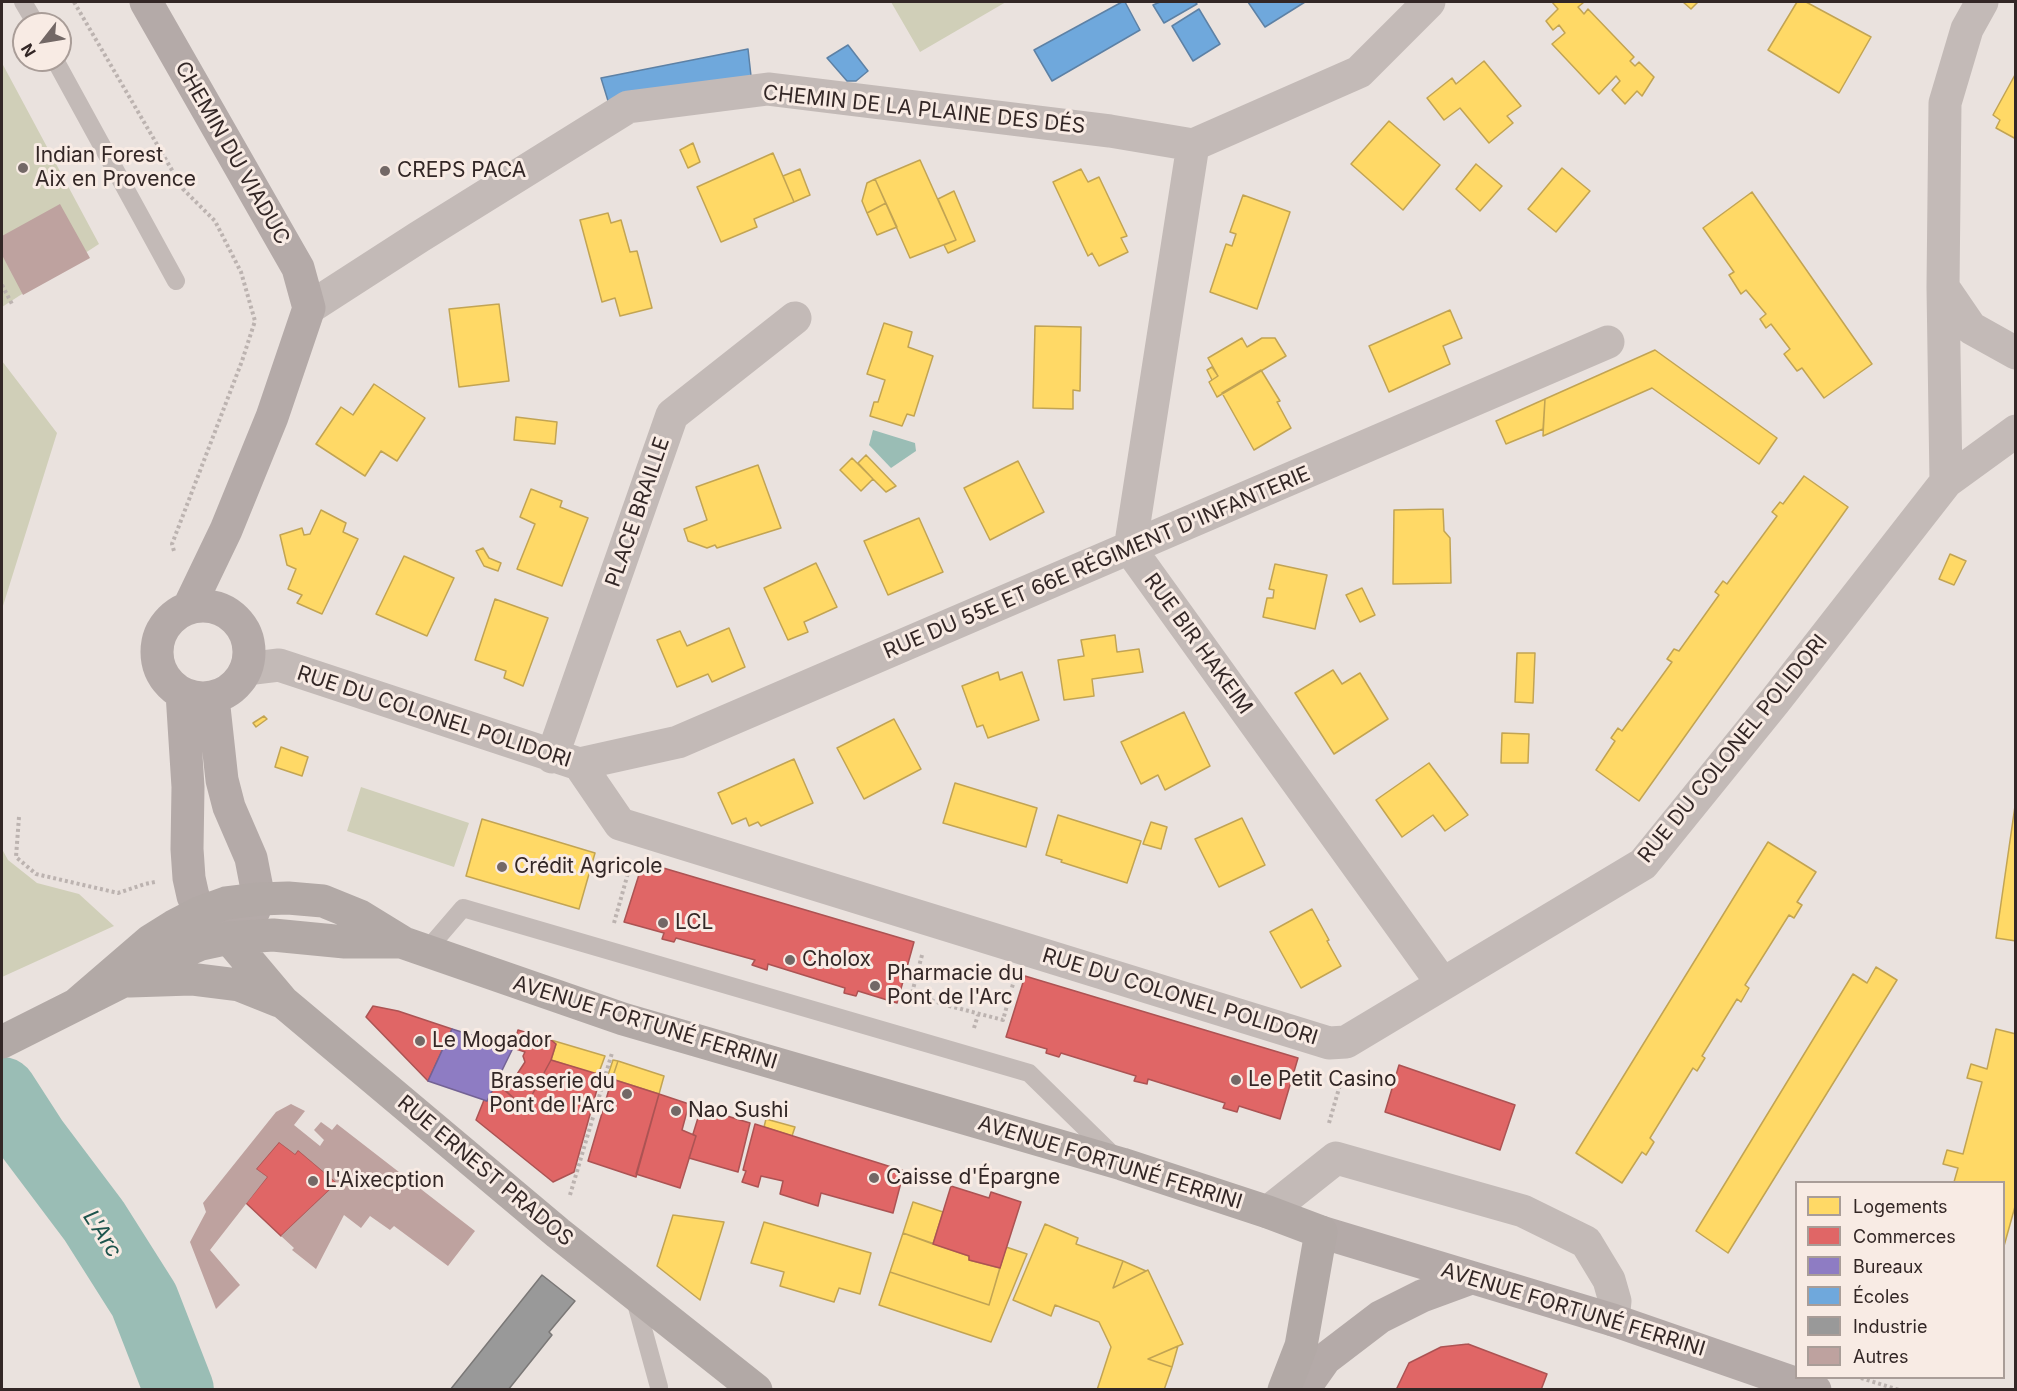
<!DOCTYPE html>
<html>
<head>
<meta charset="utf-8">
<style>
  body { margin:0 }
  #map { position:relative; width:2017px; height:1391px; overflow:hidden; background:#eae2de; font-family:Inter,sans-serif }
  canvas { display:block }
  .frame { position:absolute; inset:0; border:3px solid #332726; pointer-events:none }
  .legend { position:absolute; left:1795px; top:1181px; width:210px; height:198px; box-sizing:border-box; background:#f8ebe4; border:2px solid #a99d98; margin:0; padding:8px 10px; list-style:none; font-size:18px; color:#332726 }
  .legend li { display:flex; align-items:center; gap:12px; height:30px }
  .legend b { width:30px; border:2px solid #a99d98 }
  .north { position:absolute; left:12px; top:12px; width:60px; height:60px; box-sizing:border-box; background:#f8ebe4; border:2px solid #a99d98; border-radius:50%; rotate:239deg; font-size:16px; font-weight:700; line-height:24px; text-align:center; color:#332726 }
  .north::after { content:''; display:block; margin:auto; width:21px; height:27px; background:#736866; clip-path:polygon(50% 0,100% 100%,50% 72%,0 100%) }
</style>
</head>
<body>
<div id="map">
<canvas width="2017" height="1391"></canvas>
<div class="frame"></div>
<ul class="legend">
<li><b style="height:16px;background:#ffd966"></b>Logements</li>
<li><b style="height:16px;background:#e06666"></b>Commerces</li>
<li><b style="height:16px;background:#8e7cc3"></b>Bureaux</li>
<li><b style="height:16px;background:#6fa8dc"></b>Écoles</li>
<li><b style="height:16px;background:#999"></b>Industrie</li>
<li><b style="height:16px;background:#bea29f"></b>Autres</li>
</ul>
<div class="north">N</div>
</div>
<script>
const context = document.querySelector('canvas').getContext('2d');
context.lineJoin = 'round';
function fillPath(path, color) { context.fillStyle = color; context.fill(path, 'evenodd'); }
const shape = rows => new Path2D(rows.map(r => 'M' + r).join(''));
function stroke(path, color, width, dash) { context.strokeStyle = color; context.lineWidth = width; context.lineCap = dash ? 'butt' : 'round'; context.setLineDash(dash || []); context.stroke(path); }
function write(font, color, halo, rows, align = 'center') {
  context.font = font + ' Inter,sans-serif'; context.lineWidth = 6; context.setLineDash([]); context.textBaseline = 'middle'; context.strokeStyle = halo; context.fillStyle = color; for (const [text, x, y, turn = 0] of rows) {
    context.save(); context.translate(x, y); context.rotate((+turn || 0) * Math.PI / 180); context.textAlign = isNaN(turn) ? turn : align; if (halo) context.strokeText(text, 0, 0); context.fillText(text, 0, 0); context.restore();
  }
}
fillPath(shape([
  [891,2,1006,2,920,52],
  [2,63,99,244,2,307],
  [2,361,57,433,2,609],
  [361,787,469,823,454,867,347,831],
  [2,849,8,860,37,883,79,894,114,926,2,977]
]), '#d0cfb8');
fillPath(shape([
  [873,430,915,443,916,451,891,468,869,445]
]), '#9abdb5');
const homes = shape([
  [1552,2,1581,2,1583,3,1578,7,1584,14,1588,9,1634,57,1630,61,1635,66,1639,62,1654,77,1642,96,1637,91,1625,104,1612,90,1620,81,1616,76,1599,94,1552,44,1565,33,1559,25,1553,30,1546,21,1558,9,1552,2],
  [1683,2,1698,2,1691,9,1683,2],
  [1797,2,1806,2,1871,37,1839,93,1768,50,1797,2],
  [1484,61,1521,106,1507,116,1513,123,1489,143,1460,108,1444,120,1427,98,1452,78,1456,84,1484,61],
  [2016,73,2016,139,1996,128,2000,120,1993,115,2016,73],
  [1389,121,1440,165,1403,210,1351,164,1389,121],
  [693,143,700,162,688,168,680,150,693,143],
  [773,153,794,202,754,219,757,227,721,242,697,187,773,153],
  [920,160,956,240,910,258,875,179,920,160],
  [1476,164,1502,186,1480,211,1456,189,1476,164],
  [1562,168,1590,191,1556,232,1528,209,1562,168],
  [800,169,810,195,794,202,783,176,800,169],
  [1081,169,1088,182,1099,177,1127,236,1121,238,1128,252,1099,266,1092,253,1088,256,1053,182,1081,169],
  [875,179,886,203,867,213,862,201,867,183,875,179],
  [954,191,975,241,948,253,944,245,956,240,938,199,954,191],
  [1752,192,1872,364,1824,398,1802,368,1797,371,1784,354,1790,349,1771,324,1766,328,1760,319,1766,314,1746,290,1741,294,1729,275,1734,272,1703,228,1752,192],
  [1243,195,1290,212,1257,309,1210,292,1226,244,1232,246,1236,234,1230,232,1243,195],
  [886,203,897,227,877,235,867,213,886,203],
  [608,213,611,223,621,220,630,252,637,251,652,308,620,316,615,298,602,302,580,220,608,213],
  [499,304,509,381,459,387,449,309,499,304],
  [1450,310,1462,338,1443,346,1450,364,1389,392,1369,346,1450,310],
  [884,323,912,332,908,347,933,356,914,416,907,414,902,426,870,416,874,402,878,402,885,380,867,374,884,323],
  [1035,326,1081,327,1080,391,1073,390,1073,409,1033,408,1035,326],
  [1242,338,1247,347,1262,338,1275,338,1286,356,1217,397,1209,382,1218,376,1208,358,1242,338],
  [1655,350,1777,438,1759,464,1652,388,1543,436,1545,399,1655,350],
  [1212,367,1218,376,1212,380,1207,370,1212,367],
  [1261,370,1280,401,1277,402,1291,428,1254,450,1222,393,1261,370],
  [374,384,425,418,397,461,381,451,365,476,316,444,341,407,353,415,374,384],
  [1545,399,1543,429,1506,444,1496,421,1545,399],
  [516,417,557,422,555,444,514,440,516,417],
  [866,455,896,486,886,492,873,479,858,463,866,455],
  [852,458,873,479,861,491,840,470,852,458],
  [1018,461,1044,512,990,540,964,488,1018,461],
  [758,465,781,528,717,548,715,545,707,548,688,541,684,529,707,520,696,487,758,465],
  [1804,476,1848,507,1639,801,1596,770,1615,741,1611,738,1618,728,1622,731,1672,662,1667,659,1674,649,1679,651,1719,595,1715,592,1723,581,1727,584,1777,516,1772,512,1780,502,1783,504,1804,476],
  [531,489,562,501,560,507,588,518,562,586,517,569,535,524,520,517,531,489],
  [1443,509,1444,531,1450,538,1451,583,1393,584,1394,510,1443,509],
  [321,510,346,523,343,532,358,539,322,614,297,603,302,595,288,589,296,569,287,565,280,535,302,528,304,535,310,534,321,510],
  [919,518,943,572,888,595,864,541,919,518],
  [483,548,489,558,501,563,498,571,484,566,476,551,483,548],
  [1950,554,1966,561,1954,585,1939,579,1950,554],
  [404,556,454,578,427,636,376,614,404,556],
  [816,563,837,607,804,622,808,632,788,640,764,588,816,563],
  [1275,564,1327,575,1315,629,1263,617,1267,598,1273,598,1274,590,1269,589,1275,564],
  [1362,588,1375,615,1360,622,1346,595,1362,588],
  [495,599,548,618,523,686,504,678,506,671,475,660,495,599],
  [729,628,745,667,712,682,708,674,677,687,657,640,680,631,687,646,729,628],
  [1115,635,1117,652,1139,649,1143,672,1092,679,1094,696,1064,700,1058,660,1084,656,1081,640,1115,635],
  [1517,653,1535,653,1533,703,1515,702,1517,653],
  [1333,670,1342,684,1360,673,1388,719,1334,754,1295,693,1333,670],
  [998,672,1000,680,1022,672,1039,720,988,738,983,725,977,727,962,686,998,672],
  [1184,712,1210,766,1165,790,1158,775,1141,784,1121,742,1184,712],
  [264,716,267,719,256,727,253,723,264,716],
  [894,719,921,769,864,799,837,748,894,719],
  [1502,733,1529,734,1528,763,1501,763,1502,733],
  [281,747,308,757,302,776,275,767,281,747],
  [794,759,813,803,761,826,758,822,749,826,746,818,732,824,718,793,794,759],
  [1429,763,1468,815,1445,831,1433,815,1402,837,1376,800,1429,763],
  [955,783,1037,808,1026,847,943,823,955,783],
  [2016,799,2016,941,1996,938,2016,799],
  [1058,815,1141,841,1127,883,1061,862,1062,860,1046,855,1058,815],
  [1242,818,1265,865,1219,887,1195,839,1242,818],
  [482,819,595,853,579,909,466,876,482,819],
  [1151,822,1167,827,1161,849,1143,844,1151,822],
  [1768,842,1816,872,1797,902,1802,905,1794,918,1789,915,1745,985,1749,988,1741,1002,1737,999,1702,1056,1705,1058,1697,1071,1693,1068,1650,1138,1654,1142,1646,1155,1642,1152,1622,1183,1576,1153,1768,842],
  [1312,909,1329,940,1327,941,1341,966,1301,988,1270,932,1312,909],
  [1876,967,1897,980,1728,1253,1696,1231,1853,974,1867,983,1876,967],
  [1996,1029,2016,1034,2016,1203,2004,1246,2004,1182,1954,1182,1958,1168,1943,1164,1947,1150,1963,1154,1982,1082,1967,1078,1971,1064,1987,1069,1996,1029],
  [551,1040,605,1056,598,1075,551,1060,556,1044,551,1040],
  [613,1060,618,1061,612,1079,607,1078,613,1060],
  [618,1061,664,1076,659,1094,612,1079,618,1061],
  [766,1119,795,1127,792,1136,764,1127,766,1119],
  [913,1202,943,1212,933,1244,903,1233,913,1202],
  [673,1215,724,1222,700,1300,657,1266,673,1215],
  [764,1222,871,1253,860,1294,839,1288,834,1302,780,1286,784,1272,751,1263,764,1222],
  [1045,1224,1078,1238,1076,1244,1123,1261,1113,1288,1148,1270,1183,1344,1148,1359,1172,1367,1164,1390,1097,1390,1111,1347,1099,1322,1055,1305,1051,1316,1013,1300,1045,1224],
  [903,1233,969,1256,969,1260,1000,1268,989,1305,890,1272,903,1233],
  [1006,1247,1027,1254,991,1342,879,1305,890,1272,989,1305,1006,1247],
  [1123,1261,1146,1271,1113,1288,1123,1261],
  [1178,1346,1172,1367,1148,1359,1178,1346]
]);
fillPath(homes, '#ffd966');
stroke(homes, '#c2a453', 1.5);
const shops = shape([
  [643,862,914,942,897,1003,858,991,856,996,844,993,845,988,768,964,767,970,752,965,755,960,676,938,674,942,662,939,664,933,624,922,643,862],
  [1025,976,1298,1058,1280,1119,1239,1106,1237,1112,1223,1108,1225,1103,1148,1079,1147,1084,1134,1081,1136,1076,1061,1053,1059,1057,1046,1053,1047,1049,1006,1037,1025,976],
  [373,1006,398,1011,452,1029,428,1081,366,1017,373,1006],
  [518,1030,551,1040,556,1044,551,1060,525,1108,506,1091,525,1062,523,1056,525,1052,513,1048,518,1030],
  [551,1060,601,1075,574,1172,553,1182,476,1120,484,1100,487,1101,496,1083,525,1108,551,1060],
  [1399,1065,1515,1105,1500,1150,1385,1112,1399,1065],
  [612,1079,659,1094,636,1177,588,1161,612,1079],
  [659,1094,689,1104,682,1130,696,1136,680,1188,636,1174,659,1094],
  [701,1108,750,1123,738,1172,689,1158,696,1136,693,1134,701,1108],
  [755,1124,904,1171,893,1213,821,1193,818,1206,780,1194,783,1181,761,1176,758,1187,742,1182,746,1171,743,1170,755,1124],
  [279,1142,295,1154,298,1150,337,1183,281,1236,246,1203,267,1177,256,1169,279,1142],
  [951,1186,989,1198,991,1192,1021,1202,1000,1268,969,1260,969,1256,933,1244,951,1186],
  [1468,1344,1547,1374,1541,1390,1396,1390,1409,1363,1441,1347,1468,1344]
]);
fillPath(shops, '#e06666');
stroke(shops, '#ac5353', 1.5);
const offices = shape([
  [452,1029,513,1048,487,1101,428,1081,452,1029]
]);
fillPath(offices, '#8e7cc3');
stroke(offices, '#736294', 1.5);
const schools = shape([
  [1122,2,1125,2,1140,30,1052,81,1034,50,1122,2],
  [1160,2,1195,2,1197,4,1164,23,1153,5,1160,2],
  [1248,2,1305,2,1265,27,1248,2],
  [1199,9,1220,44,1193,61,1172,26,1199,9],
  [848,45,868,71,856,81,847,81,827,58,848,45],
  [748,49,751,76,609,104,601,78,748,49]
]);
fillPath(schools, '#6fa8dc');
stroke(schools, '#5d81a5', 1.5);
const industry = shape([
  [542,1275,575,1301,549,1332,552,1335,508,1390,450,1390,542,1275]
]);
fillPath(industry, '#999');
stroke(industry, '#7a7776', 1.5);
stroke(shape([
  [2,1092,33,1140,94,1221,144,1300,179,1390]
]), '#9abdb5', 70);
fillPath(shape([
  [60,204,90,258,23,295,2,255,2,236],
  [291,1104,305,1111,294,1125,320,1146,324,1140,314,1130,321,1122,332,1130,337,1124,475,1231,448,1266,394,1226,390,1230,370,1216,361,1228,344,1215,316,1269,292,1250,294,1248,281,1236,337,1183,298,1150,295,1154,279,1142,256,1169,267,1177,210,1250,240,1285,216,1309,190,1242,206,1212,203,1203,276,1112]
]), '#bea29f');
stroke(shape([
  [74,2,183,189,215,221,241,272,255,321,242,361,172,544,174,551],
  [2,285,13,306],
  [19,817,16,857,36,874,118,893,145,884,155,882],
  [614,923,630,866],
  [922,955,912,993,942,1004,1003,1020,1013,984],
  [974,1028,978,1015],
  [1329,1123,1342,1078],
  [570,1195,612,1053],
  [1861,1378,1899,1390]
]), '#bcb3b0', 4, [3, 3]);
stroke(shape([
  [23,2,36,24],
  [55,60,176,281],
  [426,951,463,908,1029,1073,1114,1156],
  [634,1296,659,1387,659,1390]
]), '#c3bab7', 18);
stroke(shape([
  [1193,145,1130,549,1442,983],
  [1943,287,1971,328,2016,353],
  [309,308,419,237,628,107,768,89,1110,131,1193,145,1359,72,1429,2],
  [1946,482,1943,287,1945,103,1967,29,1982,2],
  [246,669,279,665,579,764,620,824,1329,1043,1346,1042,1643,864,1775,701,1946,482,2016,431],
  [552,757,672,415,795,318],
  [579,764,678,742,1608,342],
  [1268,1212,1336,1158,1523,1211,1586,1242,1609,1280,1615,1301,1613,1320]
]), '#c3bab7', 33);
stroke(shape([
  [146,2,298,268,309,308,272,417,226,530,189,607],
  '157 652a46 46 0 1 1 92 0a46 46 0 1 1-92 0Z',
  [182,693,188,787,187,849,189,878,193,896,201,912,229,938,249,922,259,899,251,858,229,807,222,780,213,698],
  [1321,1232,1613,1320,1815,1390],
  [1303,1390,1325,1359,1380,1317,1422,1296,1471,1278]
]), '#b4aaa8', 33);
stroke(shape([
  [229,938,283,1002,558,1233,756,1390],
  [130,981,191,979,239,985,279,1001],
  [78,1003,150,941,174,926,201,912,226,903,259,899,288,898,323,901,360,916,404,943,623,1019,1122,1164,1268,1212,1321,1232,1301,1346,1284,1390],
  [2,1042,167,959,201,944,229,938,273,935,345,942,402,942]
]), '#b2a9a6', 33);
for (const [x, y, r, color] of [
  [23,168,6,"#736866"],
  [385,171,6,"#736866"],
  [502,867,6,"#736866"],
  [663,923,6,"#736866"],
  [790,960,6,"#736866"],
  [875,986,6,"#736866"],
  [420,1041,6,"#736866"],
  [1236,1080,6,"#736866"],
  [627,1094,6,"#736866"],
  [676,1111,6,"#736866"],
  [874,1178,6,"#736866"],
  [313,1181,6,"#736866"]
]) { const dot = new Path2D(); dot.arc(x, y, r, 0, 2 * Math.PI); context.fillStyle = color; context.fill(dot); stroke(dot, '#f8ebe4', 2); }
write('21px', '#332726', '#f8ebe4', [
  ["CHEMIN DE LA PLAINE DES DÉS",924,110,6],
  ["CHEMIN DU VIADUC",232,153,60],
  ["PLACE BRAILLE",638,512,-71],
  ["RUE DU 55E ET 66E RÉGIMENT D'INFANTERIE",1097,563,-23],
  ["RUE BIR HAKEIM",1198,644,54],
  ["RUE DU COLONEL POLIDORI",434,717,18],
  ["RUE DU COLONEL POLIDORI",1733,749,-51],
  ["RUE DU COLONEL POLIDORI",1180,997,17],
  ["AVENUE FORTUNÉ FERRINI",645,1023,17],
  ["AVENUE FORTUNÉ FERRINI",1110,1163,17],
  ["RUE ERNEST PRADOS",485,1171,40],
  ["AVENUE FORTUNÉ FERRINI",1573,1310,17]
]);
write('21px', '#332726', '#f8ebe4', [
  ["Indian Forest",35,156],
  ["Aix en Provence",35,180],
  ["CREPS PACA",397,171],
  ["Crédit Agricole",514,867],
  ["LCL",675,923],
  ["Cholox",802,960],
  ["Pharmacie du",887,974],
  ["Pont de l'Arc",887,998],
  ["Le Mogador",432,1041],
  ["Le Petit Casino",1248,1080],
  ["Brasserie du",615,1082,"right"],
  ["Pont de l'Arc",615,1106,"right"],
  ["Nao Sushi",688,1111],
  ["Caisse d'Épargne",886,1178],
  ["L'Aixecption",325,1181]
], 'left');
write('italic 22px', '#1c544c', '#f8ebe4', [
  ["L'Arc",102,1234,57]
]);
</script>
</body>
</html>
